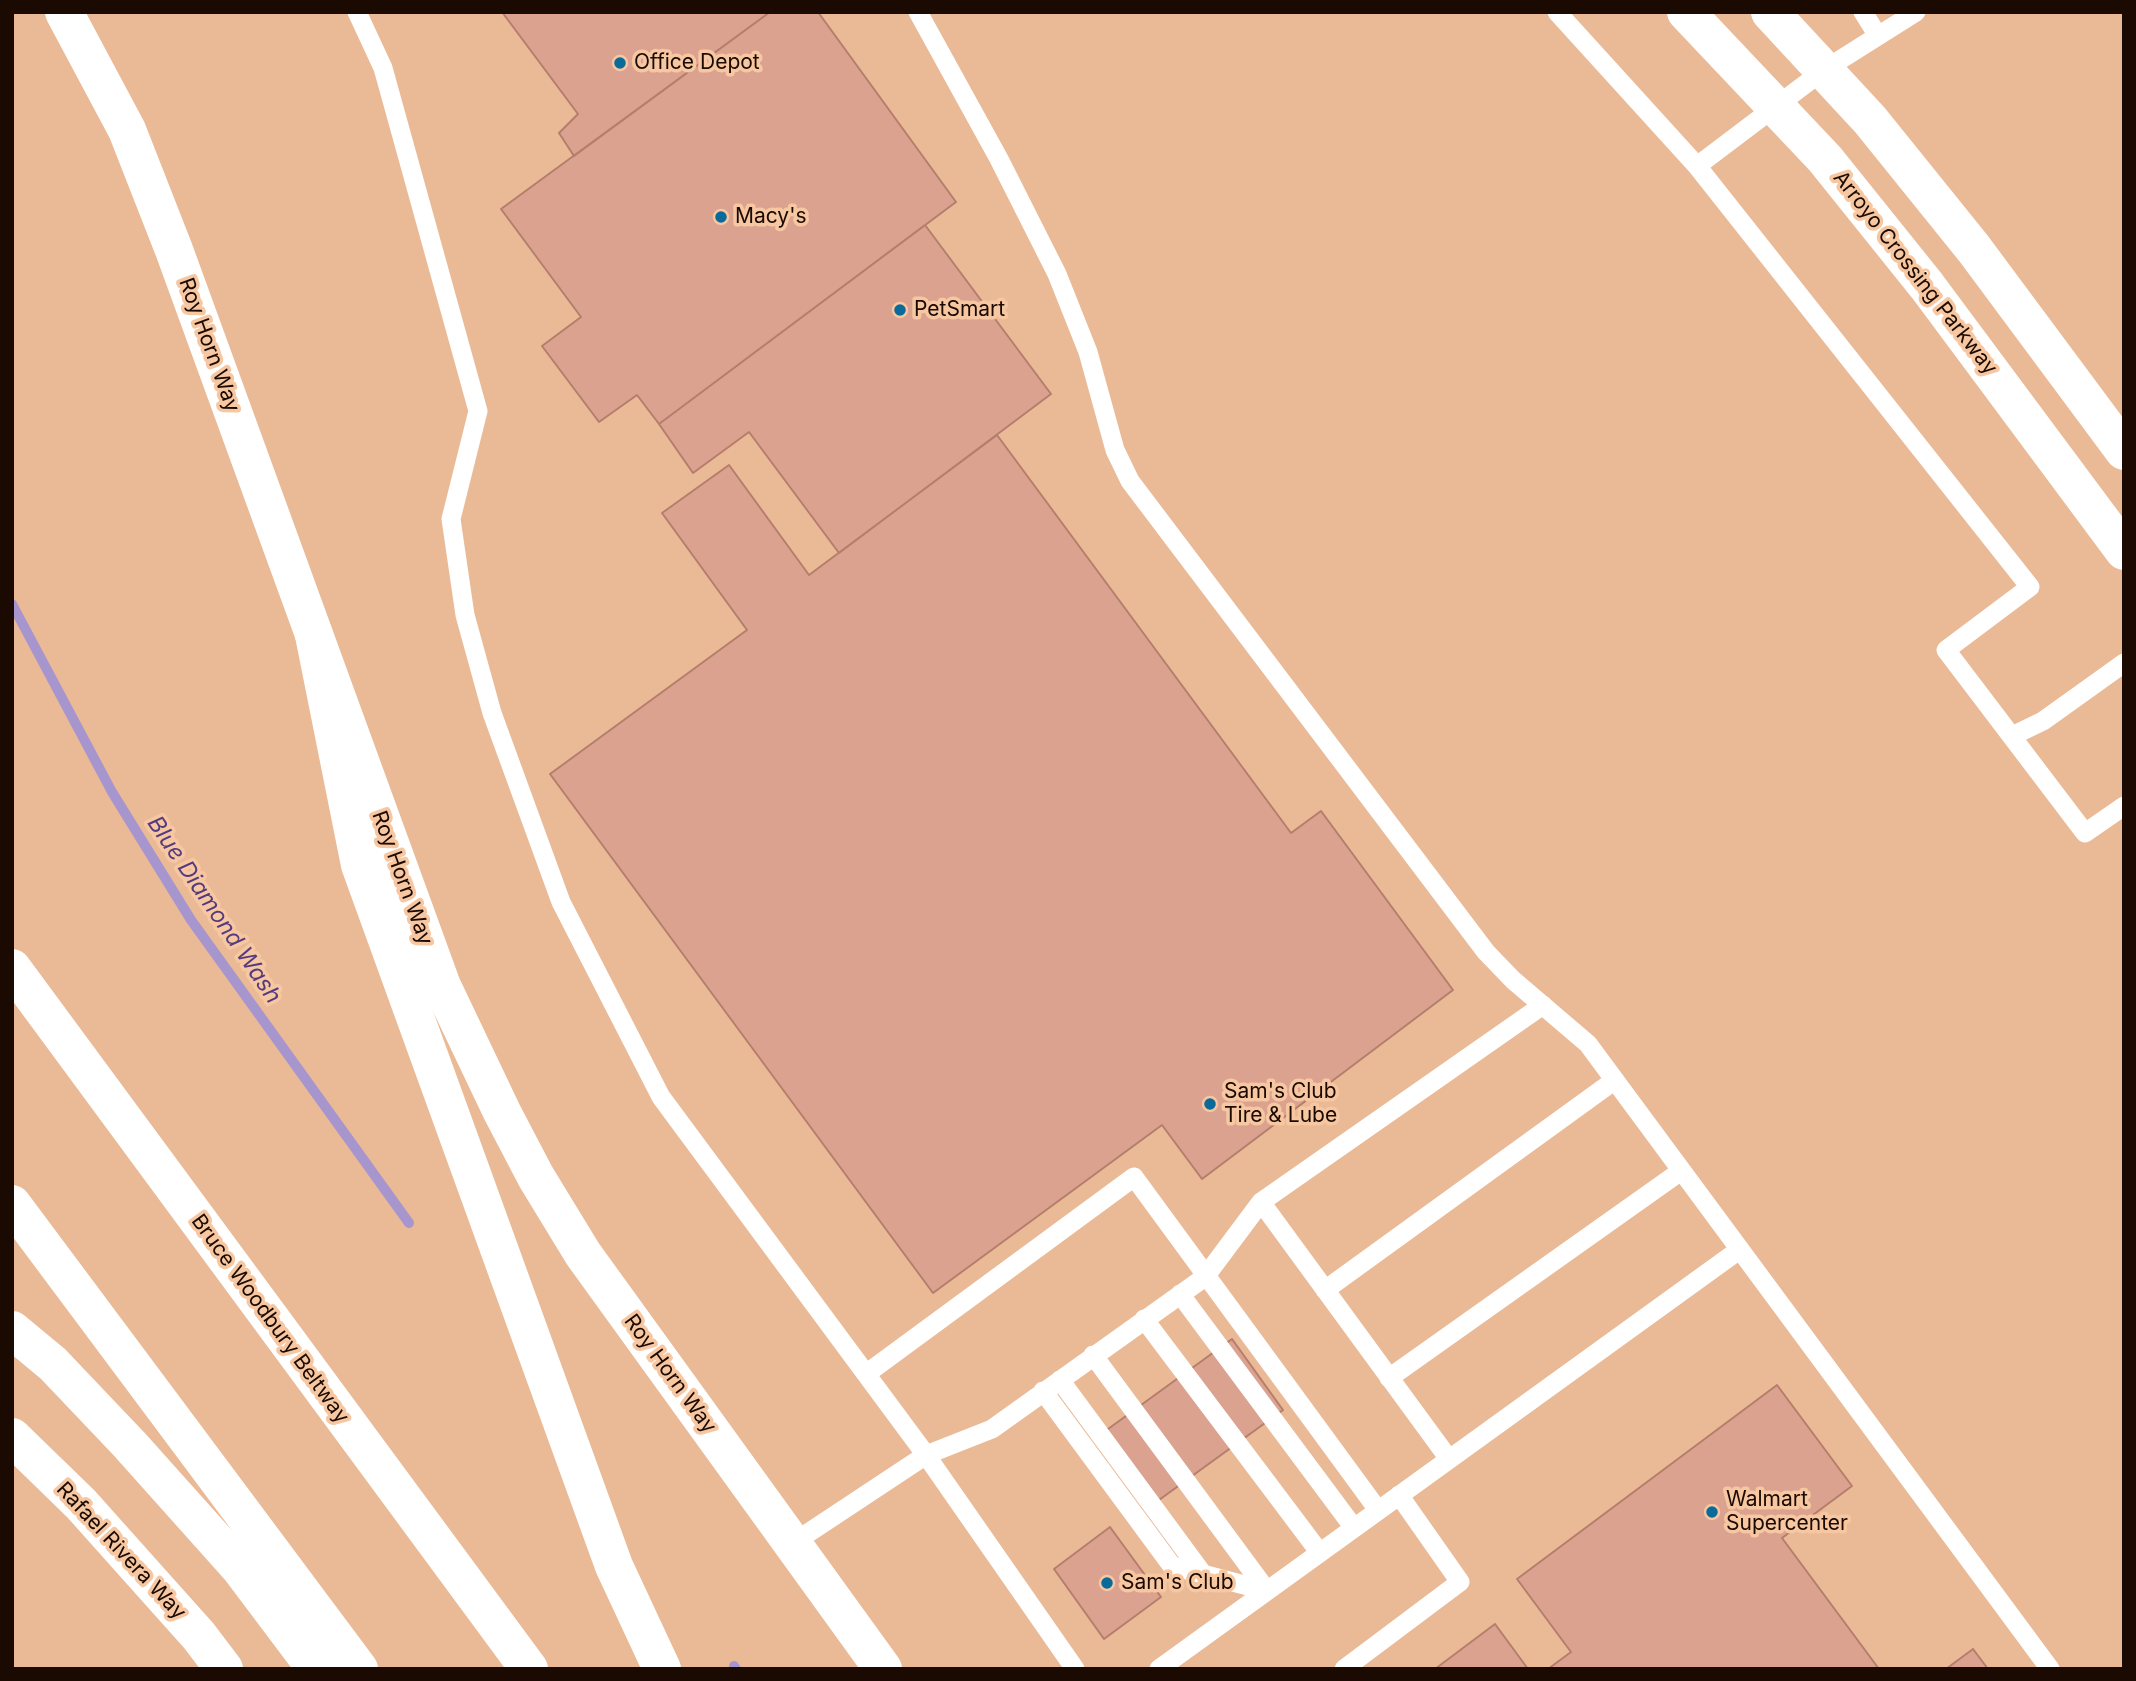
<!DOCTYPE html>
<html>
<head>
<meta charset="utf-8">
<style>
  body { margin:0 }
  #map { position:relative; width:2136px; height:1681px; overflow:hidden; background:#eaba96; font-family:Inter,sans-serif }
  canvas { display:block }
  .frame { position:absolute; inset:0; border:14px solid #1a0a01; pointer-events:none }
</style>
</head>
<body>
<div id="map">
<canvas width="2136" height="1681"></canvas>
<div class="frame"></div>
</div>
<script>
const context = document.querySelector('canvas').getContext('2d');
context.lineJoin = 'round';
const shape = rows => new Path2D(rows.map(r => 'M' + r).join(''));
function stroke(path, color, width, dash) { context.strokeStyle = color; context.lineWidth = width; context.lineCap = dash ? 'butt' : 'round'; context.setLineDash(dash || []); context.stroke(path); }
function fillPath(path, color) { context.fillStyle = color; context.fill(path, 'evenodd'); }
function write(font, color, halo, rows, align = 'center') {
  context.font = font + ' Inter,sans-serif'; context.lineWidth = 7; context.setLineDash([]); context.textBaseline = 'middle'; context.strokeStyle = halo; context.fillStyle = color; for (const [text, x, y, turn = 0] of rows) {
    context.save(); context.translate(x, y); context.rotate((+turn || 0) * Math.PI / 180); context.textAlign = isNaN(turn) ? turn : align; if (halo) context.strokeText(text, 0, 0); context.fillText(text, 0, 0); context.restore();
  }
}
stroke(shape([
  [12,604,112,792,191,920,409,1223],
  [734,1666,736,1669]
]), '#a796cd', 10);
const building = shape([
  [502,12,770,12,574,156,559,133,578,114,502,12],
  [770,12,818,12,956,202,659,424,637,395,599,422,542,346,581,317,501,209,770,12],
  [925,225,1051,394,839,553,749,432,693,473,659,424,925,225],
  [997,435,1291,833,1321,811,1453,990,1202,1179,1162,1125,933,1293,550,774,747,630,662,513,729,465,809,575,997,435],
  [1232,1339,1283,1410,1148,1508,1097,1437,1232,1339],
  [1777,1385,1852,1486,1782,1538,1879,1669,1548,1669,1571,1652,1517,1579,1777,1385],
  [1110,1527,1161,1597,1104,1639,1054,1569,1110,1527],
  [1495,1624,1528,1669,1435,1669,1495,1624],
  [1973,1649,1988,1669,1946,1669,1973,1649]
]);
fillPath(building, '#dba290');
stroke(building, '#b57e6c', 2);
stroke(shape([
  [357,12,383,68,478,411,451,519,465,615,492,713,561,902,661,1097,926,1455,992,1429,1205,1277,1261,1202,1543,1005],
  [918,12,999,159,1057,274,1088,352,1115,450,1130,481,1486,952,1513,980,1588,1044,2050,1669],
  [1557,12,1697,166,2030,587,1946,650,2085,833,2124,806],
  [1863,12,1878,36],
  [1697,166,1824,70,1916,12],
  [2012,736,2043,721,2124,663],
  [1261,1202,1449,1459],
  [1325,1290,1615,1080],
  [1180,1294,1354,1528],
  [1144,1319,1320,1553],
  [1093,1355,1267,1591],
  [866,1374,1134,1177,1378,1510],
  [1389,1378,1681,1171],
  [1060,1380,1202,1573],
  [1043,1391,1172,1566,1267,1591],
  [790,1545,926,1455,1075,1669],
  [1159,1669,1739,1250],
  [1344,1669,1460,1582,1399,1495]
]), '#fff', 19);
stroke(shape([
  [1686,12,1825,159,1927,286,2124,551],
  [1770,12,1870,120,1974,249,2124,451]
]), '#fff', 38);
stroke(shape([
  [64,12,127,130,174,250,442,986,502,1112,536,1177,583,1254,883,1669],
  [12,1437,81,1504,199,1636,224,1669]
]), '#fff', 38);
stroke(shape([
  [314,635,360,865,614,1566,662,1669],
  [12,968,529,1669],
  [12,1204,359,1669],
  [12,1330,53,1364,130,1445,240,1568,316,1669]
]), '#fff', 38);
for (const [x, y, r, color] of [
  [620,63,7,"#0a6a99"],
  [721,217,7,"#0a6a99"],
  [900,310,7,"#0a6a99"],
  [1210,1104,7,"#0a6a99"],
  [1712,1512,7,"#0a6a99"],
  [1107,1583,7,"#0a6a99"]
]) { const dot = new Path2D(); dot.arc(x, y, r, 0, 2 * Math.PI); context.fillStyle = color; context.fill(dot); stroke(dot, '#f7c7a2', 2.5); }
write('21px', '#1a0a01', '#f7c7a2', [
  ["Office Depot",634,63],
  ["Macy's",735,217],
  ["PetSmart",914,310],
  ["Sam's Club",1224,1092],
  ["Tire & Lube",1224,1116],
  ["Walmart",1726,1500],
  ["Supercenter",1726,1524],
  ["Sam's Club",1121,1583]
], 'left');
write('21px', '#1a0a01', '#f7c7a2', [
  ["Arroyo Crossing Parkway",1915,273,52],
  ["Roy Horn Way",209,345,70],
  ["Roy Horn Way",402,878,70],
  ["Bruce Woodbury Beltway",270,1319,54],
  ["Roy Horn Way",670,1374,54],
  ["Rafael Rivera Way",121,1551,47]
]);
write('italic 23px', '#543b7e', '#f7c7a2', [
  ["Blue Diamond Wash",214,910,56]
]);
</script>
</body>
</html>
